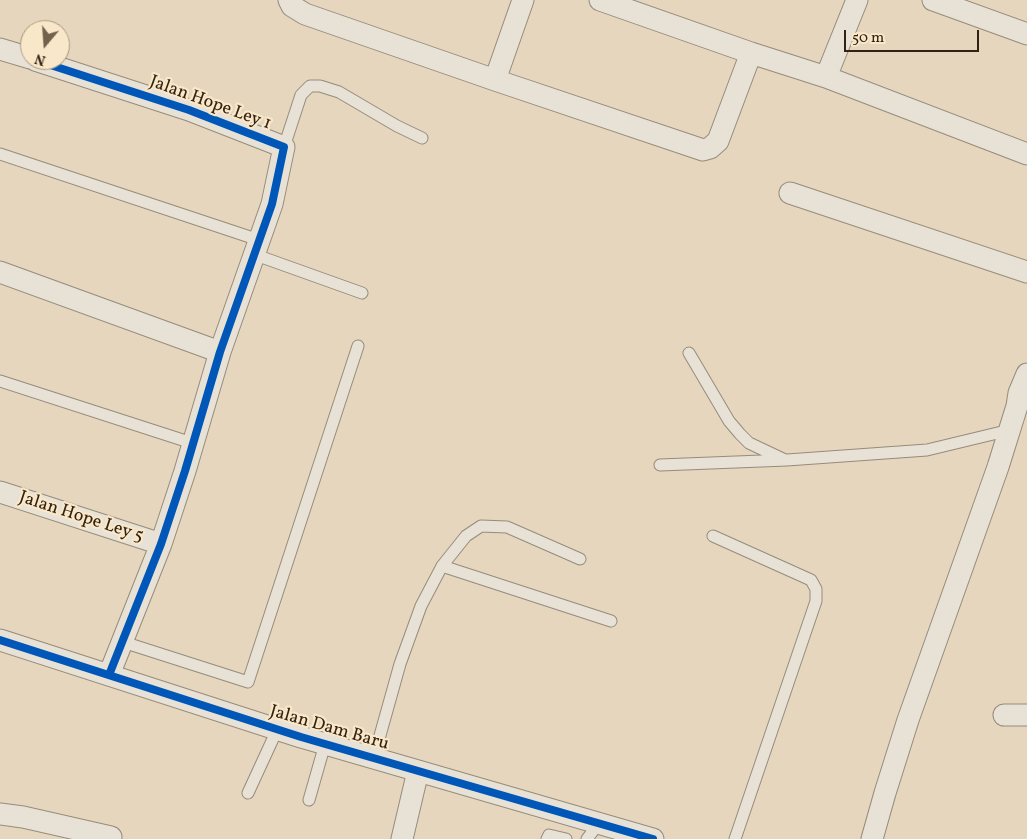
<!DOCTYPE html>
<html>
<head>
<meta charset="utf-8">
<style>
  body { margin:0 }
  #map { position:relative; width:1027px; height:839px; overflow:hidden; background:#e5d6bd; font-family:Vollkorn,serif }
  canvas { display:block }
  .north { position:absolute; left:20px; top:20px; width:50px; height:50px; box-sizing:border-box; background:#f9e7c9; border:1px solid #aa987f; border-radius:50%; rotate:198deg; font-size:14px; font-weight:700; line-height:20px; text-align:center; color:#321 }
  .north::after { content:''; display:block; margin:auto; width:18px; height:22px; background:#71614d; clip-path:polygon(50% 0,100% 100%,50% 72%,0 100%) }
  .scale { position:absolute; left:844px; top:30px; width:135px; height:22px; box-sizing:border-box; border:2px solid #321; border-top:0; padding-left:6px; font-size:15px; line-height:18px; white-space:nowrap; color:#321; -webkit-text-stroke:4px #f9e7c9; paint-order:stroke }
</style>
</head>
<body>
<div id="map">
<canvas width="1027" height="839"></canvas>
<div class="north">N</div>
<div class="scale">50 m</div>
</div>
<script>
const context = document.querySelector('canvas').getContext('2d');
context.lineJoin = 'round';
const shape = rows => new Path2D(rows.map(r => 'M' + r).join(''));
function stroke(path, color, width, dash) { context.strokeStyle = color; context.lineWidth = width; context.lineCap = dash ? 'butt' : 'round'; context.setLineDash(dash || []); context.stroke(path); }
function write(font, color, halo, rows, align = 'center') {
  context.font = font + ' Vollkorn,serif'; context.lineWidth = 4.5; context.setLineDash([]); context.textBaseline = 'middle'; context.strokeStyle = halo; context.fillStyle = color; for (const [text, x, y, turn = 0] of rows) {
    context.save(); context.translate(x, y); context.rotate((+turn || 0) * Math.PI / 180); context.textAlign = isNaN(turn) ? turn : align; if (halo) context.strokeText(text, 0, 0); context.fillText(text, 0, 0); context.restore();
  }
}
const lane = shape([
  [284,147,301,95,310,86,320,86,339,92,397,126,422,138],
  [0,154,259,240],
  [253,254,362,293],
  [689,353,729,421,740,434,749,443,785,460],
  [0,381,192,443],
  [660,465,787,460,927,450,1010,430],
  [713,536,811,580,816,589,816,601,735,839],
  [442,566,611,621],
  [123,642,248,682,358,346],
  [374,757,400,664,421,606,442,566,466,536,481,526,507,527,580,559],
  [248,793,277,730],
  [309,800,325,744],
  [547,839,549,835,566,839],
  [587,839,599,823]
]);
const street = shape([
  [289,0,292,6,305,14,495,80,703,150,710,148,718,141,751,53],
  [600,0,751,53,826,77,1027,154],
  [933,0,1027,34],
  [0,49,30,58],
  [35,60,189,110,284,147,272,204,220,352,185,471,161,544,109,675],
  [826,77,857,0],
  [495,80,523,0],
  [790,193,1027,272],
  [0,272,220,352],
  [0,492,161,544],
  [0,640,301,737,653,839],
  [1004,715,1027,715],
  [0,814,23,817,111,837],
  [402,839,418,771],
  [872,839,885,793,908,720,998,467,1017,406,1019,393,1027,374]
]);
stroke(lane, '#968c7c', 13);
stroke(street, '#968c7c', 23);
stroke(lane, '#e8e1d5', 11);
stroke(street, '#e8e1d5', 21);
stroke(shape([
  [35,60,189,110,284,147,272,204,220,352,185,471,161,544,109,675],
  [0,640,301,737,653,839]
]), '#0057b8', 8);
write('18px', '#321', '#f9e7c9', [
  ["Jalan Hope Ley 1",210,104,20],
  ["Jalan Hope Ley 5",81,518,18],
  ["Jalan Dam Baru",329,729,16]
]);
</script>
</body>
</html>
